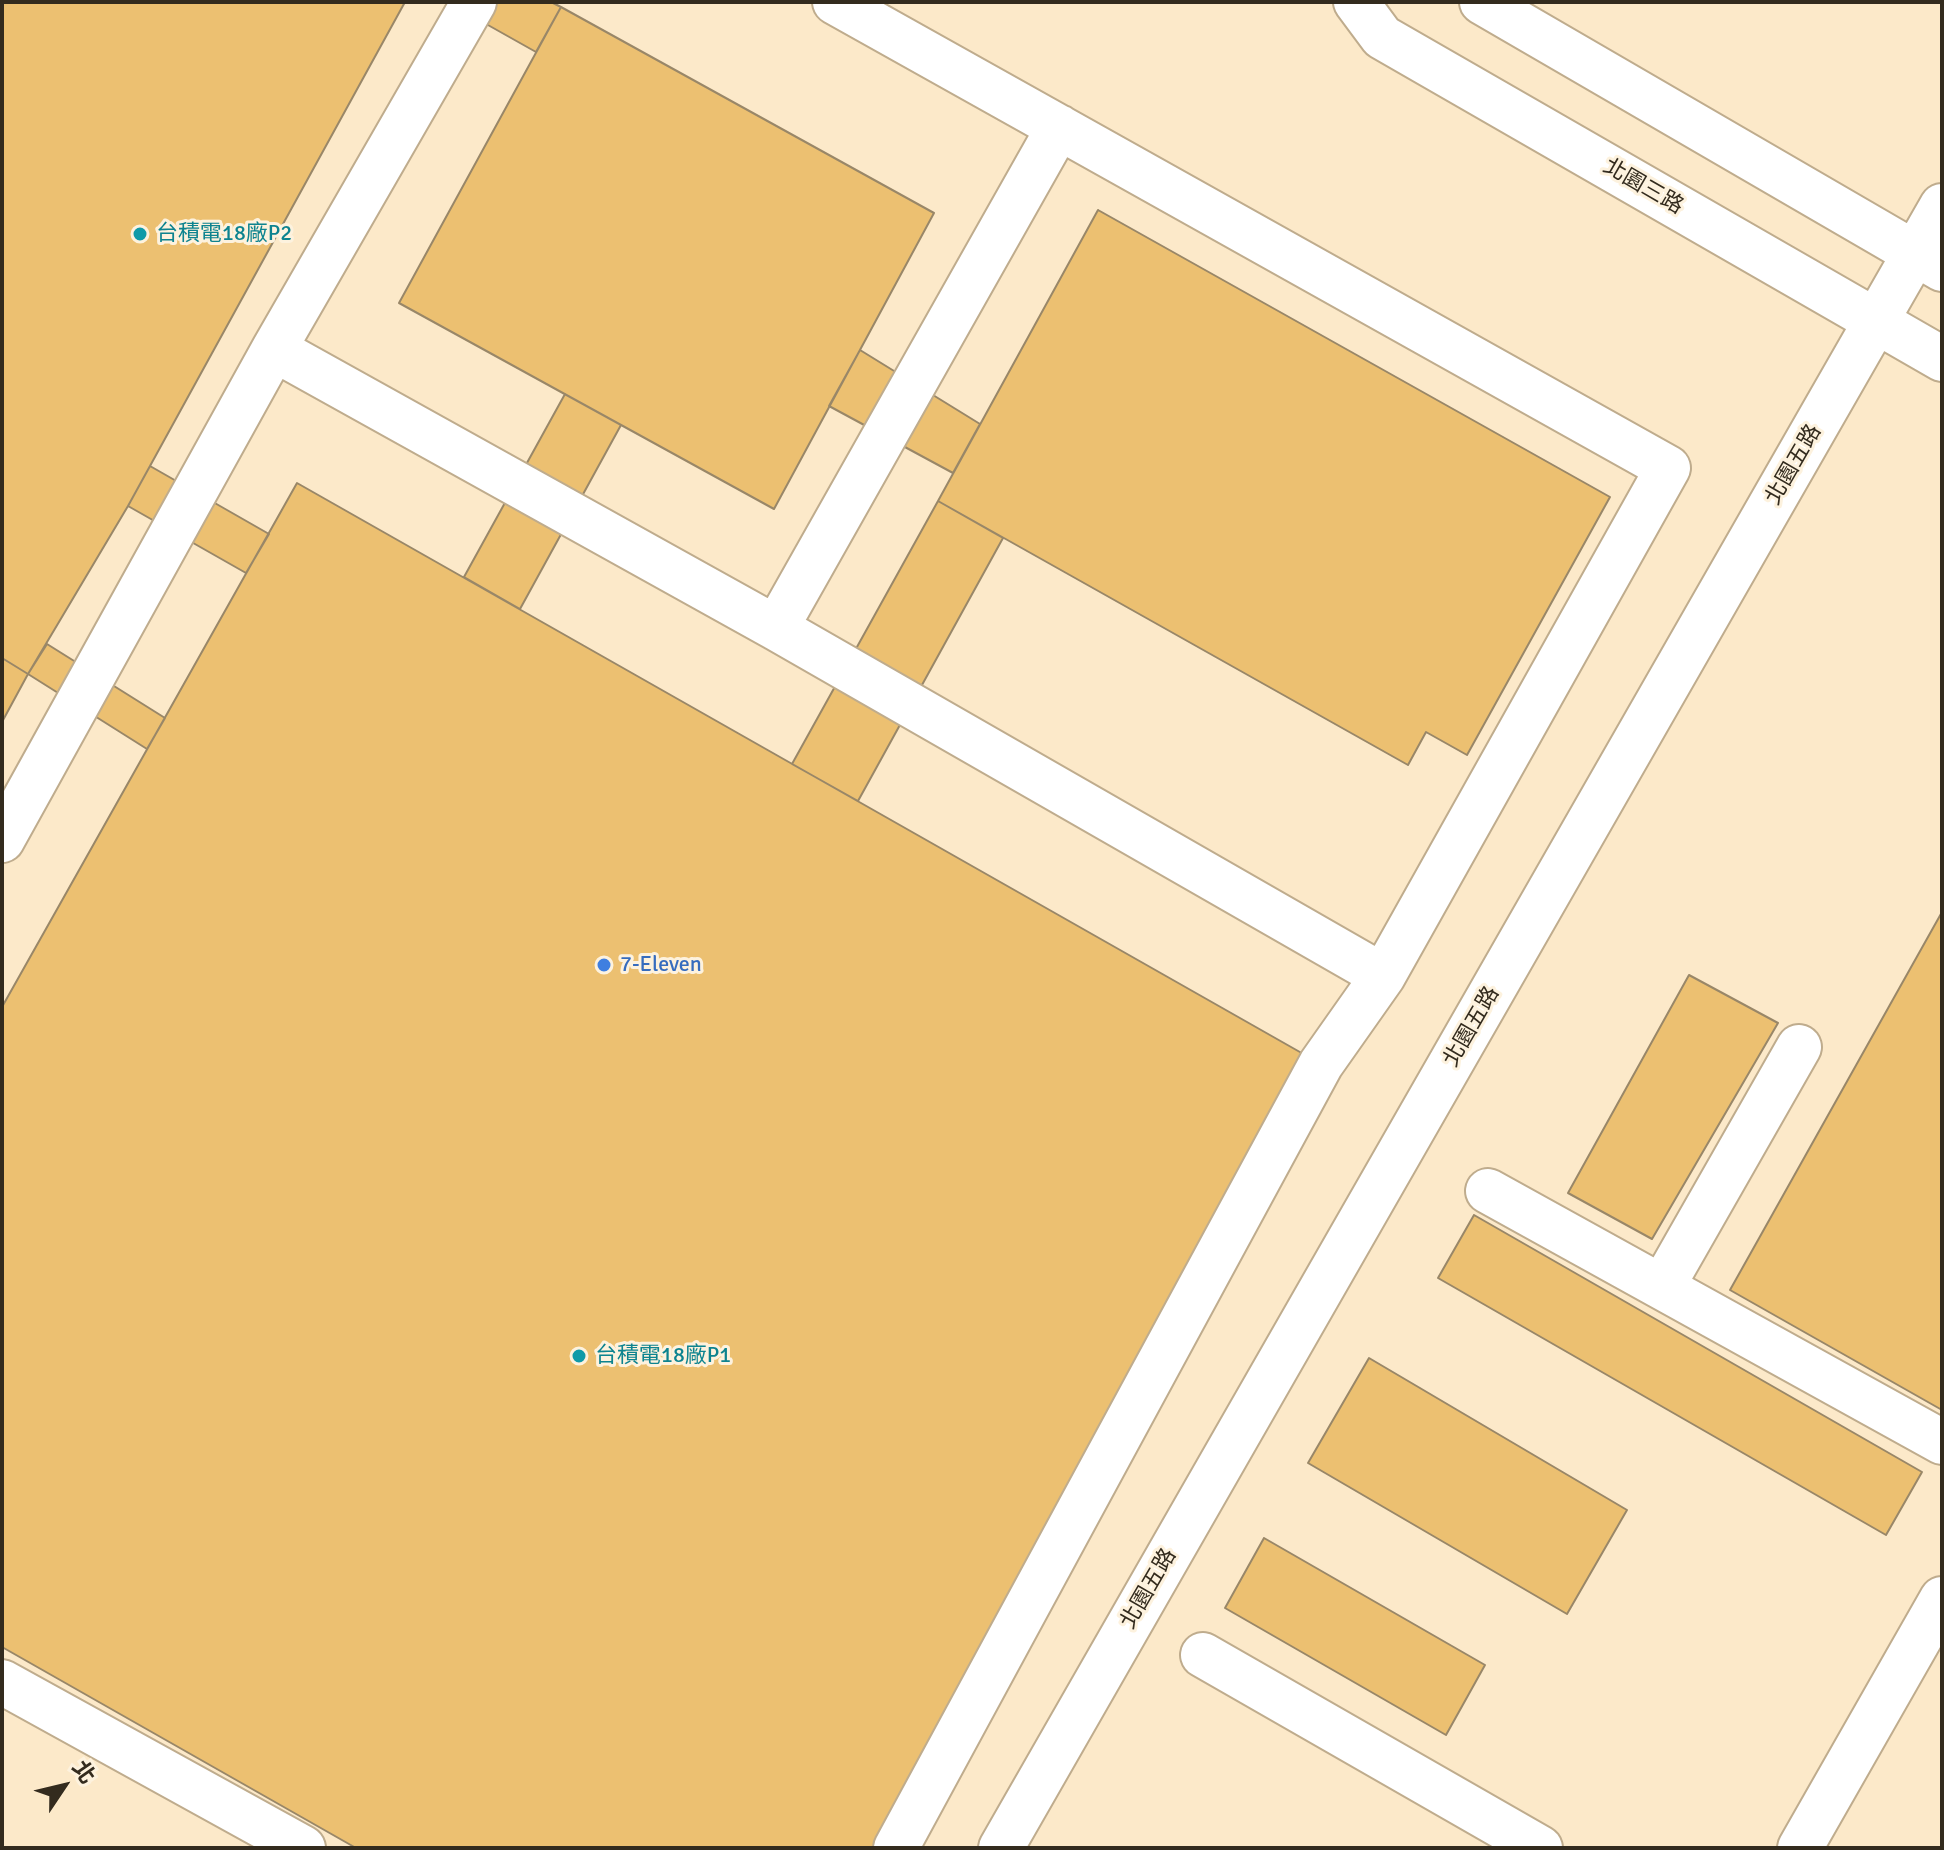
<!DOCTYPE html>
<html>
<head>
<meta charset="utf-8">
<style>
  body { margin:0 }
  #map { position:relative; width:1944px; height:1850px; overflow:hidden; background:#fdf2de; font-family:Signika,"Noto Sans TC",sans-serif }
  canvas { display:block }
  .frame { position:absolute; inset:0; border:4px solid #332b1e; pointer-events:none }
  .north { position:absolute; left:24px; top:1746px; width:80px; height:80px; -webkit-text-stroke:6px #fdf2de; paint-order:stroke; rotate:55deg; font-size:22px; font-weight:700; line-height:32px; text-align:center; color:#332b1e }
  .north::after { content:''; display:block; margin:auto; width:28px; height:36px; background:#332b1e; clip-path:polygon(50% 0,100% 100%,50% 72%,0 100%) }
</style>
</head>
<body>
<div id="map">
<canvas width="1944" height="1850"></canvas>
<div class="frame"></div>
<div class="north">北</div>
</div>
<script>
const context = document.querySelector('canvas').getContext('2d');
context.lineJoin = 'round';
function fillPath(path, color) { context.fillStyle = color; context.fill(path, 'evenodd'); }
const shape = rows => new Path2D(rows.map(r => 'M' + r).join(''));
function stroke(path, color, width, dash) { context.strokeStyle = color; context.lineWidth = width; context.lineCap = dash ? 'butt' : 'round'; context.setLineDash(dash || []); context.stroke(path); }
function write(font, color, halo, rows, align = 'center') {
  context.font = font + ' Signika,"Noto Sans TC",sans-serif'; context.lineWidth = 6; context.setLineDash([]); context.textBaseline = 'middle'; context.strokeStyle = halo; context.fillStyle = color; for (const [text, x, y, turn = 0] of rows) {
    context.save(); context.translate(x, y); context.rotate((+turn || 0) * Math.PI / 180); context.textAlign = isNaN(turn) ? turn : align; if (halo) context.strokeText(text, 0, 0); context.fillText(text, 0, 0); context.restore();
  }
}
fillPath(shape([
  [2,2,1942,2,1942,1848,2,1848]
]), '#fce9c9');
const building = shape([
  [2,2,405,2,128,506,28,674,2,658,2,2],
  [447,2,551,2,561,7,536,52,447,2],
  [561,7,934,213,774,509,399,303,561,7],
  [1098,210,1610,497,1467,755,1426,732,1408,765,938,501,1098,210],
  [860,350,980,424,953,473,829,406,860,350],
  [565,394,621,425,520,609,464,577,565,394],
  [150,466,269,534,246,573,128,506,150,466],
  [297,483,1321,1064,880,1848,356,1848,2,1647,2,1007,297,483],
  [938,501,1003,538,858,801,792,764,938,501],
  [47,644,165,718,147,749,28,674,47,644],
  [2,658,28,674,2,722,2,658],
  [1942,912,1942,1410,1730,1290,1942,912],
  [1689,975,1778,1023,1652,1239,1568,1193,1689,975],
  [1474,1215,1922,1472,1886,1535,1438,1278,1474,1215],
  [1369,1358,1627,1510,1567,1614,1308,1463,1369,1358],
  [1264,1538,1485,1665,1446,1735,1225,1608,1264,1538]
]);
fillPath(building, '#ecc071');
stroke(building, '#998768', 2);
const minor = shape([
  [835,2,1668,468,1383,976,1321,1064,896,1848],
  [1356,2,1382,37,1942,359],
  [1482,2,1942,269],
  [274,349,776,628,1383,976],
  [776,628,1059,127],
  [2,840,274,349,474,2],
  [1488,1191,1942,1442],
  [1662,1287,1799,1047],
  [1203,1655,1540,1848],
  [2,1682,303,1848],
  [1001,1848,1942,206],
  [1800,1848,1942,1599]
]);
stroke(minor, '#bfac8d', 48);
stroke(minor, '#fff', 44);
for (const [x, y, r, color] of [
  [140,234,8,"#0f9aa8"],
  [604,965,8,"#3f7fe0"],
  [579,1356,8,"#0f9aa8"]
]) { const dot = new Path2D(); dot.arc(x, y, r, 0, 2 * Math.PI); context.fillStyle = color; context.fill(dot); stroke(dot, '#fdf2de', 3); }
write('22px', '#332b1e', '#fdf2de', [
  ["北園三路",1643,187,30],
  ["北園五路",1794,465,-60],
  ["北園五路",1472,1027,-60],
  ["北園五路",1149,1589,-60]
]);
write('22px', '#0d838f', '#fdf2de', [
  ["台積電18廠P2",156,234],
  ["台積電18廠P1",595,1356]
], 'left');
write('22px', '#366cbe', '#fdf2de', [
  ["7-Eleven",620,965]
], 'left');
</script>
</body>
</html>
